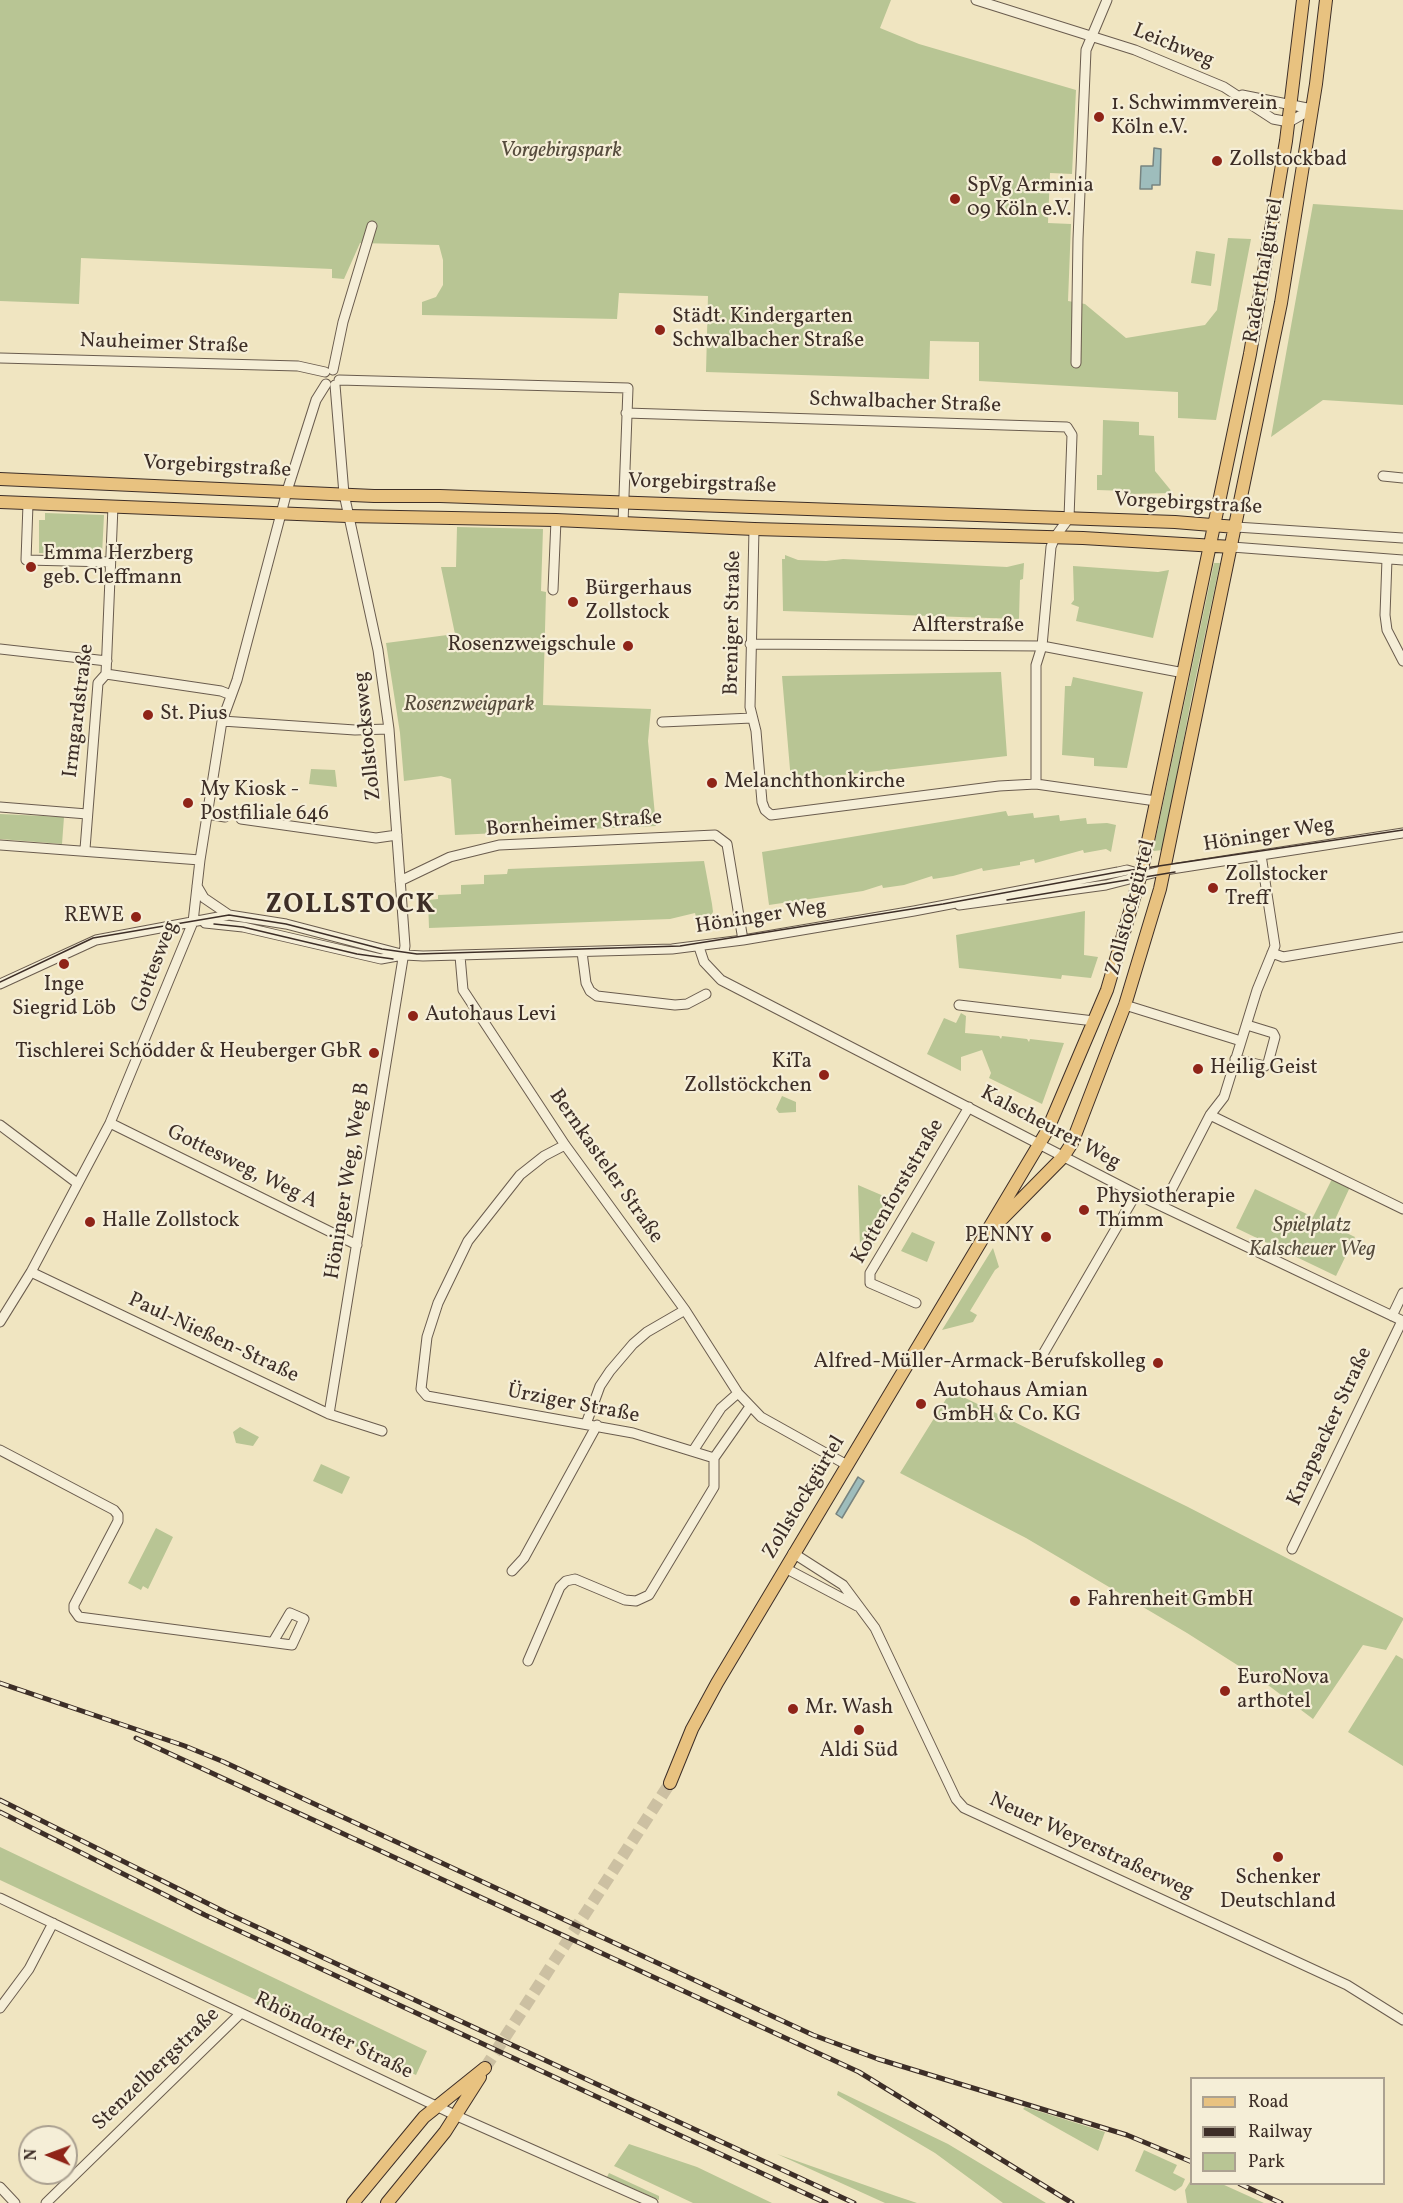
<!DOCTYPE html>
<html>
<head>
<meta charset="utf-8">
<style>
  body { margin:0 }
  #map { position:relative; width:1403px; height:2203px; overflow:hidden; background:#f0e5c1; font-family:Vollkorn,serif }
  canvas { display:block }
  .legend { position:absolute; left:1190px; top:2077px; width:195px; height:108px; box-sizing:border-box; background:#f5eed7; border:2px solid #aba191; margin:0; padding:8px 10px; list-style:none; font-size:18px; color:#3d2e27 }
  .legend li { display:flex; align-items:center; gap:12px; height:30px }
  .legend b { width:30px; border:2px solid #aba191 }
  .north { position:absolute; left:18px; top:2125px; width:60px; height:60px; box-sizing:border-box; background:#f5eed7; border:2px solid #aba191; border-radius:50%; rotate:271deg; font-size:16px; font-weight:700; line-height:24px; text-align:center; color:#3d2e27 }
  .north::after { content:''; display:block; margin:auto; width:21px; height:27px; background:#8f2418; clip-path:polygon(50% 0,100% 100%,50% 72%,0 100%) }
</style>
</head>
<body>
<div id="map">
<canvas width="1403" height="2203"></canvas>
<ul class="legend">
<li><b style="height:8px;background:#e8c280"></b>Road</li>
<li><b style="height:8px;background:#3d2e27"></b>Railway</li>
<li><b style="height:16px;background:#b8c594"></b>Park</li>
</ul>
<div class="north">N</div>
</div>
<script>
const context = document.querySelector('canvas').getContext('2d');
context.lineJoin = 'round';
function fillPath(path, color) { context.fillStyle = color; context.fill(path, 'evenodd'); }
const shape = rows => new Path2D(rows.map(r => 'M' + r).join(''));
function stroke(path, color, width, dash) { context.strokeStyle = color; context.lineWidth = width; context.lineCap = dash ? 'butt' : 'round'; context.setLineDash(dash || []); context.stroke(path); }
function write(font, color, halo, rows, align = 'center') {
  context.font = font + ' Vollkorn,serif'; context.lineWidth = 4.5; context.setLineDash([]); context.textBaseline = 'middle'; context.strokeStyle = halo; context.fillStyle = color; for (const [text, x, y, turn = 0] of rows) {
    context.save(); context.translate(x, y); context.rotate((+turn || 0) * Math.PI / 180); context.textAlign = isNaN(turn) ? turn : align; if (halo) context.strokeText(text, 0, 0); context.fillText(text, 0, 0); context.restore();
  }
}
fillPath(shape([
  [0,0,891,0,880,28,919,44,1076,90,1072,174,1050,173,1048,223,1071,224,1068,301,1085,304,1126,338,1205,325,1217,310,1228,238,1251,239,1216,420,1178,418,1178,392,979,381,979,342,930,341,929,379,706,372,708,296,619,293,617,319,422,315,422,302,436,297,443,285,443,260,439,245,360,243,344,279,332,278,332,269,81,258,79,304,0,301],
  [1313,204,1403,210,1403,405,1323,400,1271,437],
  [1196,251,1215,254,1211,286,1191,283],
  [1103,420,1139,422,1139,435,1154,436,1155,471,1173,493,1129,494,1128,491,1097,490,1097,475,1102,475],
  [45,513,104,515,102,555,39,553,39,520,45,520],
  [457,527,543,529,541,591,546,592,543,705,651,709,648,741,656,826,455,835,451,779,441,776,404,781,400,733,386,643,455,634,441,567,456,567],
  [785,555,798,560,826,561,843,559,1007,567,1024,563,1023,579,1020,580,1019,619,783,611,782,559,785,559],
  [1214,563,1220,563,1191,700,1163,850,1153,851],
  [1073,566,1158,572,1169,570,1153,638,1076,621,1079,607,1071,604,1074,600],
  [1001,672,1007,756,791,781,782,676],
  [1073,677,1143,692,1127,768,1094,766,1094,758,1062,755,1065,686,1071,686],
  [311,769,335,770,337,787,309,784],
  [1006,811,1008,816,1033,813,1034,818,1059,815,1060,821,1086,818,1087,824,1107,823,1116,825,1111,852,1106,849,1084,853,1083,850,1039,862,1035,863,1034,859,1020,862,1020,865,983,871,982,868,953,876,933,879,932,876,904,885,883,888,882,885,863,891,769,905,762,852],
  [0,814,64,817,62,844,0,839],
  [704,861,712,904,713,912,711,915,696,917,695,913,670,919,429,928,428,900,438,899,438,895,461,894,461,885,484,884,484,875,507,874,508,869],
  [1085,911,1084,955,1098,957,1091,978,1062,975,1061,979,959,968,956,935],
  [961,1013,966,1016,965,1033,999,1036,1001,1039,1002,1036,1027,1039,1029,1042,1030,1039,1064,1043,1042,1104,989,1078,991,1073,982,1050,961,1057,961,1071,927,1054,944,1018,956,1023],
  [782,1096,796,1102,796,1112,779,1113,776,1109],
  [1332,1179,1350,1187,1332,1226,1355,1237,1336,1276,1236,1228,1255,1189,1313,1217],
  [858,1185,893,1200,893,1207,896,1207,869,1252,860,1248],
  [912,1232,935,1242,927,1262,901,1251],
  [993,1248,999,1267,995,1270,970,1311,977,1315,973,1322,942,1330],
  [951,1391,1188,1507,1403,1618,1403,1620,1386,1650,1363,1645,1313,1719,1264,1682,1187,1633,1026,1538,900,1473],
  [240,1427,259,1437,253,1446,236,1443,233,1432],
  [321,1464,350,1477,342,1494,313,1481],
  [156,1528,173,1537,148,1589,143,1586,141,1590,128,1583],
  [1396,1655,1403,1659,1403,1766,1348,1732],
  [0,1847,427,2051,416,2075,0,1880],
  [838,2091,948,2144,1046,2203,1003,2203,935,2153,837,2095],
  [1025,2107,1105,2132,1098,2151,1023,2109],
  [629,2144,697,2167,772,2203,693,2203,614,2166],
  [1144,2150,1177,2165,1173,2173,1185,2179,1182,2186,1175,2191,1135,2171],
  [777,2154,896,2196,917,2203,885,2203],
  [609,2173,659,2196,659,2200,607,2177],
  [1191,2180,1192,2184,1222,2184,1264,2203,1187,2203,1185,2190]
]), '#b8c594');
const water = shape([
  [1154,148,1161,149,1160,185,1152,185,1152,189,1140,189,1141,166,1153,166,1154,148],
  [858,1477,864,1481,842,1518,836,1514,858,1477]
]);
fillPath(water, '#9ebdbc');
stroke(water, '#778480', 1.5);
stroke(shape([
  [485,2068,670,1783]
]), '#ccc0a2', 12, [12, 6]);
const minor = shape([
  [976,0,1135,50,1224,87,1273,119,1289,122,1312,109],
  [1242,95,1312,109],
  [0,358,298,366,325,372],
  [1076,363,1078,239,1086,50,1107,0],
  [333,370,343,322,372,226],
  [339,380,628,388,623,523],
  [626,413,1067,427,1072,435,1069,518,1055,537,1051,547,1042,646,1036,665,1036,784],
  [1383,476,1403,478],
  [28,504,26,560,110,562],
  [1236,527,1403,538],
  [754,529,750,707,756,731,762,802,765,810,771,815,999,786,1036,784,1156,801],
  [1232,547,1403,560],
  [1387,559,1385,615,1387,630,1403,661],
  [553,590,556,520],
  [750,644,1042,646,1184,673],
  [0,649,107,661],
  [106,674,221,691,231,695],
  [222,721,355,730,389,729],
  [662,722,752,718],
  [0,807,87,814],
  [207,814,225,817],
  [241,819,376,838,397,835],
  [0,845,200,860],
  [85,849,98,683,106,674,113,506],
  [400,881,450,857,499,845,715,835,727,844,743,940],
  [197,886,204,898,229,915],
  [959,905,1106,885,1165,870,1403,833],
  [205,923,243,927,381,959,403,955],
  [699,947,704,962,721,980,1136,1194,1403,1321],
  [582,952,586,983,590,991,597,996,675,1005,687,1004,706,994],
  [1272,953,1283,957,1403,937],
  [460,956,463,990,565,1145,685,1310,738,1393,761,1417,847,1465],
  [0,984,96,940,229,915,286,924,405,955,423,956,672,949,743,940,914,911,1118,872,1127,870,1141,874],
  [959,1005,1094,1021],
  [1125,1005,1241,1041],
  [1235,1059,1265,1066,1268,1063,1275,1037,1273,1033,1247,1025],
  [1210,1115,1403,1209],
  [110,1123,357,1245],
  [0,1125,77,1183],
  [565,1145,544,1156,520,1175,468,1241,438,1303,427,1337,421,1389,427,1396,633,1433,714,1458],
  [1163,1206,1210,1115,1224,1097,1257,990,1275,946,1261,855],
  [31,1272,329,1414,382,1431],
  [916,1303,870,1283,870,1273,969,1107],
  [1392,1316,1403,1293],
  [0,1322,31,1272,110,1123,193,922,200,860,222,721,237,680,287,491,316,400,326,384],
  [1039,1361,1136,1194],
  [329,1414,405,946,389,729,378,650,344,494,335,385],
  [586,1424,600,1386,610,1371,633,1344,647,1332,685,1310],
  [0,1450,114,1510,118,1515,118,1521,74,1605,74,1610,79,1617,292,1645,304,1619,290,1613,273,1642],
  [693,1451,721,1408,738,1393],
  [1292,1549,1402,1321],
  [793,1553,843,1585,875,1628,956,1799,964,1808,1347,1985,1403,2020],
  [785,1568,857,1606],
  [512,1571,524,1558,597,1425],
  [528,1661,560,1587,566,1581,575,1579,625,1600,636,1601,649,1595,714,1487,714,1458,749,1408],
  [0,1898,457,2116,653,2203],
  [0,2008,29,1969,53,1923],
  [0,2187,15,2203],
  [46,2203,241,2013]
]);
const major = shape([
  [0,479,374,496,440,496,1175,522,1236,527],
  [0,502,347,516,556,520,754,529,1083,538,1232,547],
  [994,1227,1063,1157,1072,1143,1125,1005,1160,889,1281,303,1316,84,1326,0],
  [670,1783,692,1729,717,1683,1047,1131,1107,990,1141,874,1250,354,1286,141,1303,0],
  [353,2203,424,2117,485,2068],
  [387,2203,445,2132,480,2077]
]);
stroke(minor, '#6a5c4e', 11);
stroke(major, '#3d2e27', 14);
stroke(minor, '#f5eed7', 9);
stroke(major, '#e8c280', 12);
stroke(shape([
  [1007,900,1175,872],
  [214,924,243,927,357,954,393,959],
  [0,982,93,938,229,915,286,924,382,949,417,954,680,946,943,904,1118,872,1403,830]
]), '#3d2e27', 1.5);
const rail = shape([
  [0,1683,185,1746,224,1762,813,2035,878,2059,1127,2135,1192,2162],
  [136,1738,859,2072,1072,2203],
  [0,1800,231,1915,854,2203],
  [0,1812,205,1915,826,2203],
  [1240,2184,1281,2203]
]);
stroke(rail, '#3d2e27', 5);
stroke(rail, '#f5eed7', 3, [9]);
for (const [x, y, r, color] of [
  [1099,117,6,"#8f2418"],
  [1217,161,6,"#8f2418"],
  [955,199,6,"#8f2418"],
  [660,330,6,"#8f2418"],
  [31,567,6,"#8f2418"],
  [573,602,6,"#8f2418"],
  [628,646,6,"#8f2418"],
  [148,715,6,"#8f2418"],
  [712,783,6,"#8f2418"],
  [188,803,6,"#8f2418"],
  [1213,888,6,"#8f2418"],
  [136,917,6,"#8f2418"],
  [64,964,6,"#8f2418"],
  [413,1016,6,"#8f2418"],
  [374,1053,6,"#8f2418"],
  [1198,1069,6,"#8f2418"],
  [824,1075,6,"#8f2418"],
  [1084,1210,6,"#8f2418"],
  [90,1222,6,"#8f2418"],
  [1046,1237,6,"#8f2418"],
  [1158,1363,6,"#8f2418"],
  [921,1404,6,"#8f2418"],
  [1075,1601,6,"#8f2418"],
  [1225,1691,6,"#8f2418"],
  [793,1709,6,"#8f2418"],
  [859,1730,6,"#8f2418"],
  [1278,1857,6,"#8f2418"]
]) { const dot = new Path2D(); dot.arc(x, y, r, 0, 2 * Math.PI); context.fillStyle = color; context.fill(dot); stroke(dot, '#f5eed7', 2); }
write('21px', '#3d2e27', '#f5eed7', [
  ["Leichweg",1173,47,22],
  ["Raderthalgürtel",1265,271,-80],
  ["Nauheimer Straße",164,345,2],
  ["Schwalbacher Straße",905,404,2],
  ["Vorgebirgstraße",217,468,3],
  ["Vorgebirgstraße",702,485,2],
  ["Vorgebirgstraße",1188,505,3],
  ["Breniger Straße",734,623,-89],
  ["Alfterstraße",968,627],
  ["Irmgardstraße",80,711,-83],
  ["Zollstocksweg",369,736,-96],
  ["Bornheimer Straße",574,825,-4],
  ["Höninger Weg",1269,836,-9],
  ["Zollstockgürtel",1132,908,-75],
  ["Höninger Weg",761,918,-9],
  ["Gottesweg",156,967,-69],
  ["Kalscheurer Weg",1050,1129,28],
  ["Bernkasteler Straße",605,1167,55],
  ["Gottesweg, Weg A",242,1168,26],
  ["Höninger Weg, Weg B",349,1181,-81],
  ["Kottenforststraße",899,1192,-60],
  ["Paul-Nießen-Straße",213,1339,25],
  ["Ürziger Straße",573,1405,11],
  ["Knapsacker Straße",1331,1427,-65],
  ["Zollstockgürtel",805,1498,-59],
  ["Neuer Weyerstraßerweg",1091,1847,25],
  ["Rhöndorfer Straße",333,2037,26],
  ["Stenzelbergstraße",157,2070,-44]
]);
write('21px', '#3d2e27', '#f5eed7', [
  ["1. Schwimmverein",1111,105],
  ["Köln e.V.",1111,129],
  ["Zollstockbad",1229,161],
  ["SpVg Arminia",967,187],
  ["09 Köln e.V.",967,211],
  ["Städt. Kindergarten",672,318],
  ["Schwalbacher Straße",672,342],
  ["Emma Herzberg",43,555],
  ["geb. Cleffmann",43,579],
  ["Bürgerhaus",585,590],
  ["Zollstock",585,614],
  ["Rosenzweigschule",616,646,"right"],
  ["St. Pius",160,715],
  ["Melanchthonkirche",724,783],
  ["My Kiosk -",200,791],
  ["Postfiliale 646",200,815],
  ["Zollstocker",1225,876],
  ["Treff",1225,900],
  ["REWE",124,917,"right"],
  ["Inge",64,986,"center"],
  ["Siegrid Löb",64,1010,"center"],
  ["Autohaus Levi",425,1016],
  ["Tischlerei Schödder & Heuberger GbR",362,1053,"right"],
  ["KiTa",812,1063,"right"],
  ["Zollstöckchen",812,1087,"right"],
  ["Heilig Geist",1210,1069],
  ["Physiotherapie",1096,1198],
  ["Thimm",1096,1222],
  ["Halle Zollstock",102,1222],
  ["PENNY",1034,1237,"right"],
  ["Alfred-Müller-Armack-Berufskolleg",1146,1363,"right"],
  ["Autohaus Amian",933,1392],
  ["GmbH & Co. KG",933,1416],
  ["Fahrenheit GmbH",1087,1601],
  ["EuroNova",1237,1679],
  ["arthotel",1237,1703],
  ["Mr. Wash",805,1709],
  ["Aldi Süd",859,1752,"center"],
  ["Schenker",1278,1879,"center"],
  ["Deutschland",1278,1903,"center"]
], 'left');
write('italic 21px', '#564c3d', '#f5eed7', [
  ["Vorgebirgspark",561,152],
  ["Rosenzweigpark",469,706],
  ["Spielplatz",1312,1227],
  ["Kalscheuer Weg",1312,1251]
]);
context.letterSpacing = '1.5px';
write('bold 27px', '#3d2e27', '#f5eed7', [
  ["ZOLLSTOCK",351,907]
]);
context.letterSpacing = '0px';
</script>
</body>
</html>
